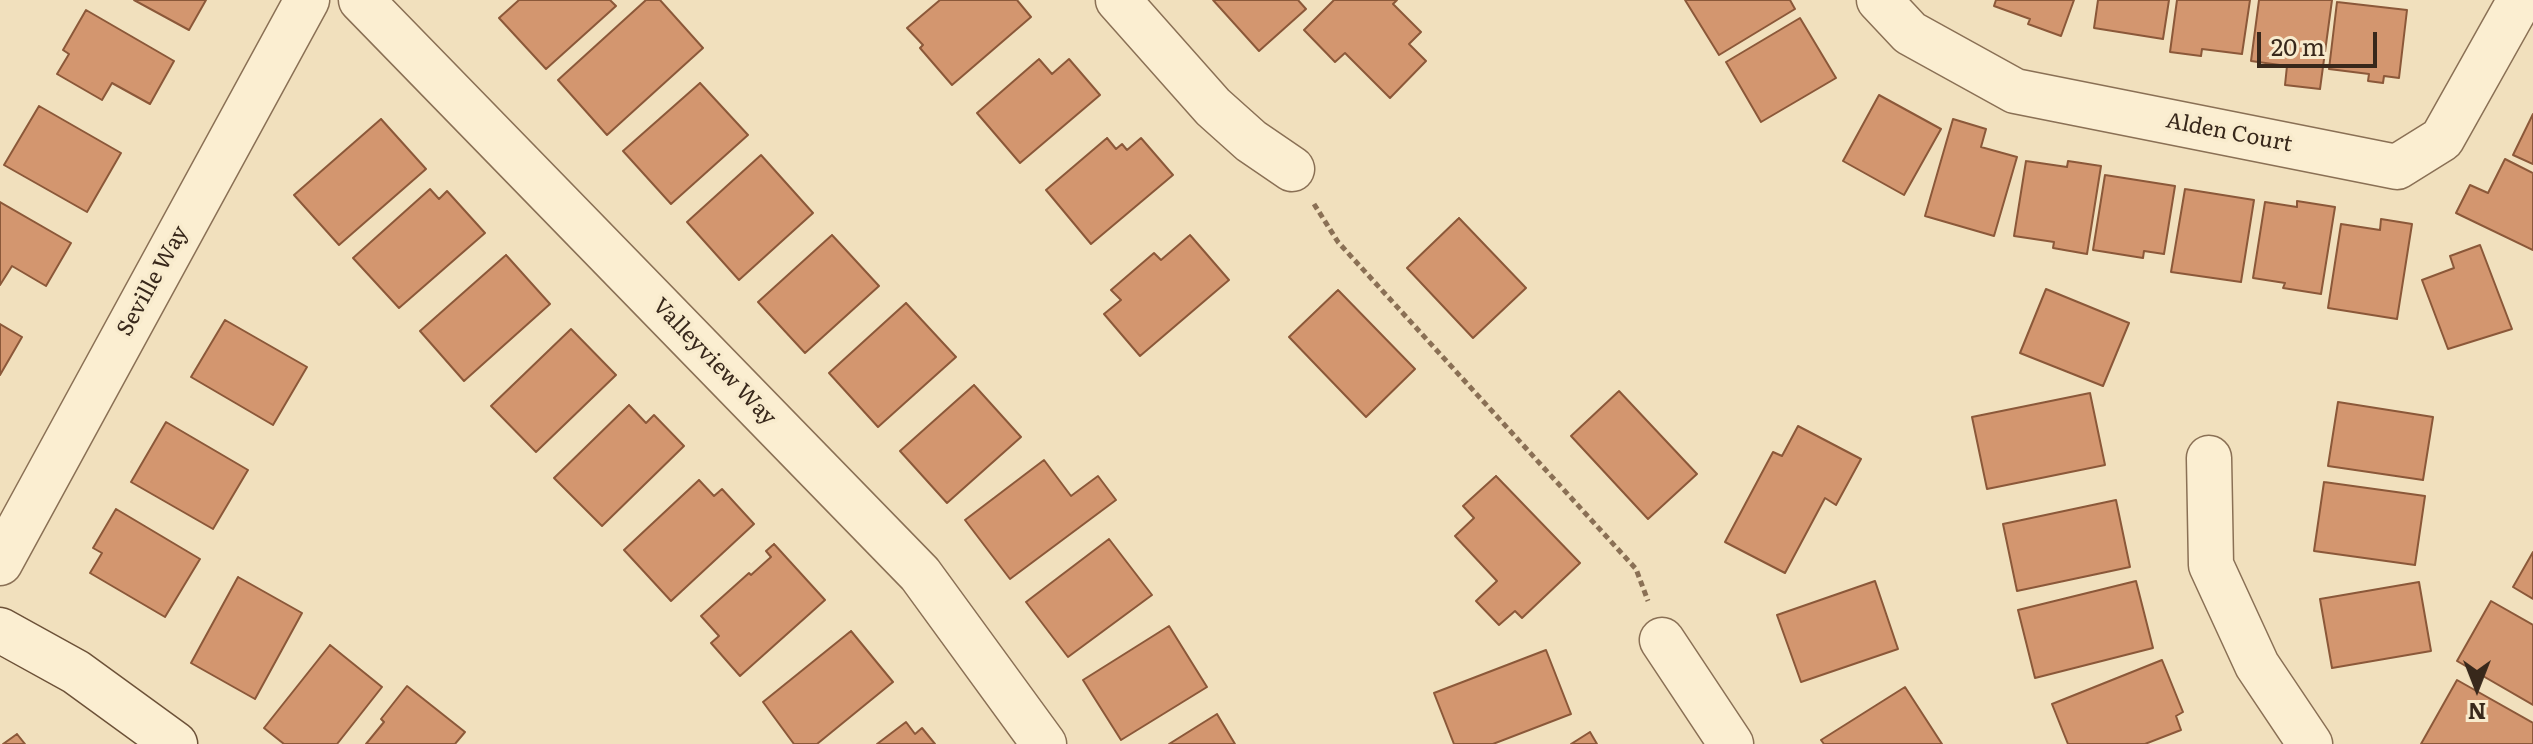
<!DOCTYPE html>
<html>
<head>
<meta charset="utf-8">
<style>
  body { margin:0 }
  #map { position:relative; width:2533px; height:744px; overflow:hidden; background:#f1e0bd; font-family:Literata,serif }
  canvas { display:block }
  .north { position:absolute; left:2437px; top:648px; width:80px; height:80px; -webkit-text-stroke:6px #f8ebcd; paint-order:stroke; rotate:180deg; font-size:22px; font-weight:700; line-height:32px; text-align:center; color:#38281b }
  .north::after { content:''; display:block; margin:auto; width:28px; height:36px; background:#38281b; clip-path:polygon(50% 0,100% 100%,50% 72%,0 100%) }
  .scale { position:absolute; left:2257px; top:32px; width:120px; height:36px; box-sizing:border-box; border:4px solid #38281b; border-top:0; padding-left:10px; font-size:24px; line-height:28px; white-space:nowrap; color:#38281b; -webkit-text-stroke:6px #f8ebcd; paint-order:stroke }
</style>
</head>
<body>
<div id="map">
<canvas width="2533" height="744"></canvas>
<div class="north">N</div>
<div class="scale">20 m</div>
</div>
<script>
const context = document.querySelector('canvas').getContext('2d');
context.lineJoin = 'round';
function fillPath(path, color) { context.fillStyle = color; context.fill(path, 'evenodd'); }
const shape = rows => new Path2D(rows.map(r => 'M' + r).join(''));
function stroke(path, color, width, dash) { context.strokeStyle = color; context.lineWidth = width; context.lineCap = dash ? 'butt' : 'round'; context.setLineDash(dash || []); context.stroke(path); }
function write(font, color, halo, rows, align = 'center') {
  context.font = font + ' Literata,serif'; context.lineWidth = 7; context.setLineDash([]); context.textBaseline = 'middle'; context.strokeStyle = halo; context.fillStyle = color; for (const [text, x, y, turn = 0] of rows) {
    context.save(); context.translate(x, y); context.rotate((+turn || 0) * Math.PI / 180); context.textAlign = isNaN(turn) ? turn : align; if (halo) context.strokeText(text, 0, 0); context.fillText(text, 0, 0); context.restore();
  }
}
const building = shape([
  [134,0,206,0,189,30,134,0],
  [519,0,610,0,616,6,546,69,499,18,519,0],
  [646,0,660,0,703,48,607,135,558,80,646,0],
  [940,0,1017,0,1031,17,952,85,920,48,923,45,907,28,940,0],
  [1213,0,1298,0,1306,9,1259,51,1213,0],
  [1334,0,1397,0,1393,4,1421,32,1409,44,1426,61,1390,98,1345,53,1335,62,1304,30,1334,0],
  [1685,0,1790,0,1795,9,1719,55,1685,0],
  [1996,0,2074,0,2061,36,2028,24,2030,19,1994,6,1996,0],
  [2098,0,2169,0,2163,39,2094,28,2098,0],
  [2177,0,2250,0,2242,54,2202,49,2201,56,2170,52,2177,0],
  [2259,0,2332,0,2320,89,2285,85,2287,66,2251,61,2259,0],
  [2337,2,2407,10,2399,78,2384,76,2383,83,2368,81,2369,74,2329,69,2337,2],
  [86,10,174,61,150,104,112,83,102,100,57,74,69,54,63,50,86,10],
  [1800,18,1836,78,1761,122,1726,62,1800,18],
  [1039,59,1052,74,1069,59,1100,95,1020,163,977,113,1039,59],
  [700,83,748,135,671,204,623,151,700,83],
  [1879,95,1941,129,1904,195,1843,161,1879,95],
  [39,106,121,153,87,212,4,165,39,106],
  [2533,114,2533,164,2513,155,2533,114],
  [381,119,426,169,339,245,294,195,381,119],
  [1953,119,1986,129,1981,147,2017,157,1994,236,1925,216,1953,119],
  [1107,138,1116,149,1122,144,1127,150,1141,138,1173,175,1091,244,1046,190,1107,138],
  [761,155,813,213,739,280,687,222,761,155],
  [2505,159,2533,173,2533,250,2456,213,2470,185,2488,193,2505,159],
  [2026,161,2067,167,2068,161,2101,166,2087,254,2053,248,2054,242,2014,236,2026,161],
  [2105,175,2175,186,2164,254,2144,251,2143,258,2093,250,2105,175],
  [430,189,439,199,447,191,485,233,399,308,353,258,430,189],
  [2185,189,2254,200,2241,282,2171,272,2185,189],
  [2297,201,2335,207,2321,294,2283,288,2285,283,2253,278,2265,202,2297,207,2297,201],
  [0,202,71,243,46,286,12,266,0,285,0,202],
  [1459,218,1526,288,1473,338,1407,268,1459,218],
  [2381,219,2412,224,2397,319,2328,308,2341,224,2380,230,2381,219],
  [832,235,879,286,805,353,758,302,832,235],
  [1190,235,1229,280,1140,356,1104,314,1121,300,1111,290,1154,253,1161,260,1190,235],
  [2480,245,2512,329,2448,349,2422,280,2454,268,2450,256,2480,245],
  [506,255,550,304,464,381,420,331,506,255],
  [2046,289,2129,323,2103,386,2020,353,2046,289],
  [1338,290,1415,369,1366,417,1289,337,1338,290],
  [906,303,956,357,878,427,829,373,906,303],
  [225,320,307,367,273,425,191,377,225,320],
  [0,324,22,337,0,375,0,324],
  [571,329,616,375,536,452,491,406,571,329],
  [974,385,1021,437,947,503,900,451,974,385],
  [1619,391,1697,474,1648,519,1571,436,1619,391],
  [2090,393,2105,465,1987,489,1972,417,2090,393],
  [2338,402,2433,417,2423,480,2328,466,2338,402],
  [629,405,646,423,654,415,684,446,602,526,554,478,629,405],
  [166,422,248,470,213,529,131,482,166,422],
  [1798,426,1861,459,1836,505,1825,498,1785,573,1725,542,1773,452,1782,456,1798,426],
  [1044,460,1071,496,1098,476,1116,500,1010,579,965,520,1044,460],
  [1496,476,1580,563,1522,618,1515,611,1499,625,1476,601,1497,581,1455,536,1474,518,1463,506,1496,476],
  [699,480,714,496,722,489,754,524,671,601,624,550,699,480],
  [2324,482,2425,496,2415,565,2314,551,2324,482],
  [2116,500,2130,567,2017,591,2003,524,2116,500],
  [116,509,200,559,165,617,90,573,102,553,93,548,116,509],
  [1109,539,1152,595,1068,657,1026,602,1109,539],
  [774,544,825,600,740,676,711,643,719,636,701,616,749,573,751,575,771,557,766,551,774,544],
  [2533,552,2533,599,2513,587,2533,552],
  [238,577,302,613,255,699,191,663,238,577],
  [1875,581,1898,649,1801,682,1777,615,1875,581],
  [2136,581,2153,648,2035,678,2018,610,2136,581],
  [2419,582,2431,651,2332,668,2320,599,2419,582],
  [2491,601,2533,625,2533,705,2457,661,2491,601],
  [1169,626,1207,687,1121,740,1083,680,1169,626],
  [851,631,893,682,817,744,794,744,763,702,851,631],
  [330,645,382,687,337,744,284,744,264,728,330,645],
  [1546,650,1571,714,1493,744,1454,744,1434,693,1546,650],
  [2162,660,2183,712,2176,716,2181,730,2145,744,2068,744,2052,704,2162,660],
  [2457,680,2533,723,2533,744,2421,744,2457,680],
  [407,686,465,732,455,744,366,744,384,722,381,719,407,686],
  [1905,687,1942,744,1824,744,1821,740,1905,687],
  [1217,714,1235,744,1169,744,1217,714],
  [906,722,915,734,922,728,935,744,877,744,906,722],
  [1590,732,1597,744,1571,744,1590,732],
  [17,734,25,744,3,744,17,734]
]);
fillPath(building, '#d3966f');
stroke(building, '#8b5839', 2);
const street = shape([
  [361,0,920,574,1044,744],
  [1118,0,1213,107,1251,141,1292,169],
  [1879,0,1910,33,2015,91,2397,167,2442,139,2520,0],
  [2209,458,2211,565,2257,665,2310,744],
  [0,563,307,0],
  [1662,640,1731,744]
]);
const secondary = shape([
  [0,630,76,672,175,744]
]);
stroke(street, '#8a7055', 47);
stroke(secondary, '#6c5138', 47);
stroke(shape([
  [1314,204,1338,242,1636,569,1648,601]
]), '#8a7055', 5, [6, 4]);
stroke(street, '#fbeed1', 44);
stroke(secondary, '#fbeed1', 44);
write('22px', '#38281b', '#f8ebcd', [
  ["Alden Court",2229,133,11],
  ["Seville Way",153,281,-61],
  ["Valleyview Way",714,362,46]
]);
</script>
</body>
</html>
